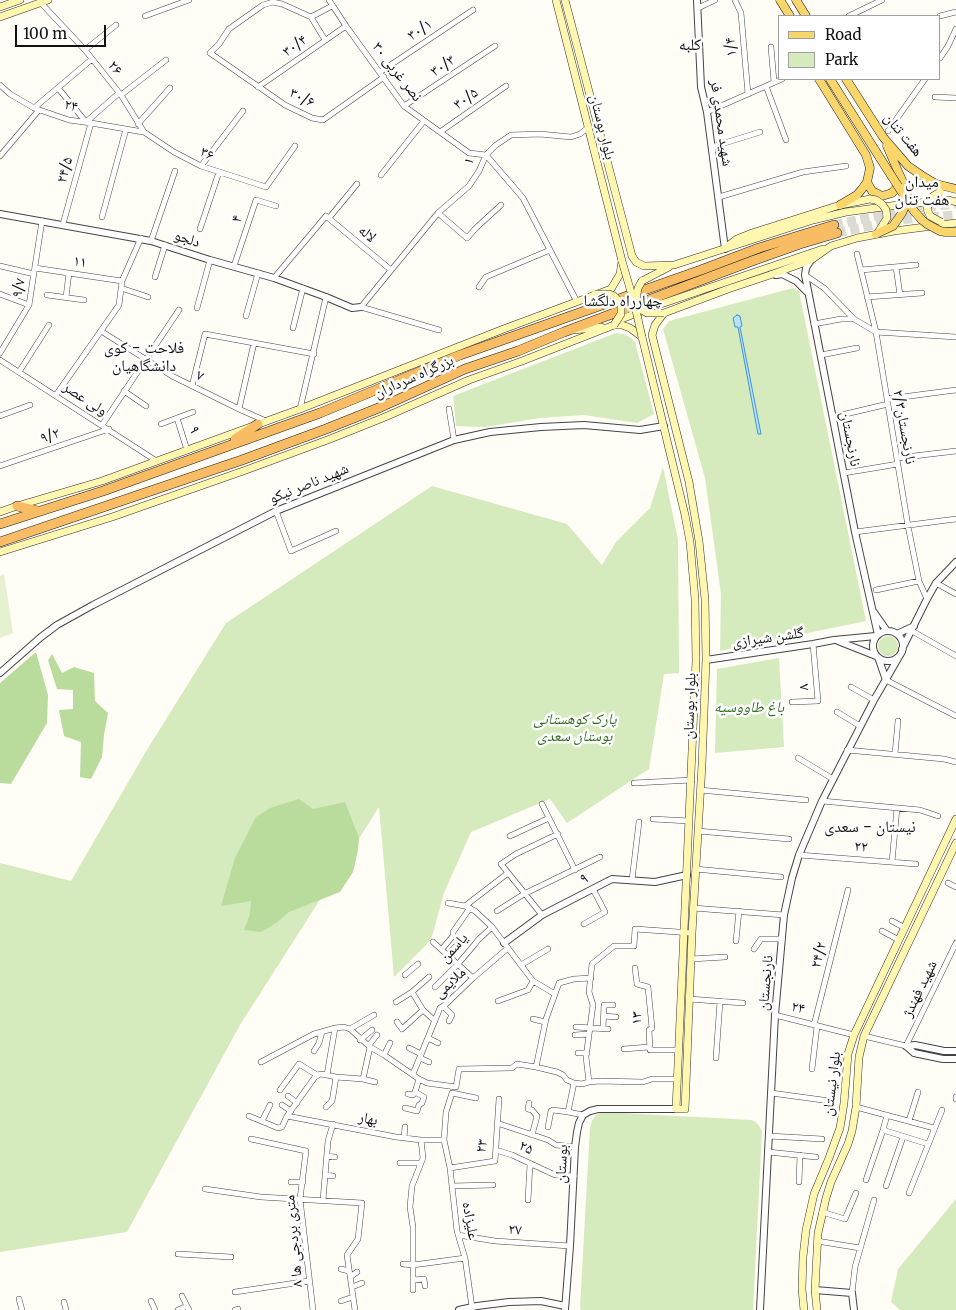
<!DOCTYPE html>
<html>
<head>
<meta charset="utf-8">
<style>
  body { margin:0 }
  #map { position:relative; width:956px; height:1310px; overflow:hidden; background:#fffdf5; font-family:Merriweather,serif }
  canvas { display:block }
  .legend { position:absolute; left:778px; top:15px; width:162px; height:65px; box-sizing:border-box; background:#fff; border:1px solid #a0a0a0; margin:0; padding:6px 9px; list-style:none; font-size:15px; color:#111 }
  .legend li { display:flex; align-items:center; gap:10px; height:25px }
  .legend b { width:25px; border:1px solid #a0a0a0 }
  .scale { position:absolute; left:15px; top:25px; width:91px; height:22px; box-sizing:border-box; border:2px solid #111; border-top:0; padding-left:6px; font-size:15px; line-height:18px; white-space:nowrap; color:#111; -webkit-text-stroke:4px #fff; paint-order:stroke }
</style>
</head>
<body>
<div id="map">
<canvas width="956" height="1310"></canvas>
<ul class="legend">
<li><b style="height:6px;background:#f9d66b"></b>Road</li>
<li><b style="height:14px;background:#d5ebbd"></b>Park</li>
</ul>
<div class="scale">100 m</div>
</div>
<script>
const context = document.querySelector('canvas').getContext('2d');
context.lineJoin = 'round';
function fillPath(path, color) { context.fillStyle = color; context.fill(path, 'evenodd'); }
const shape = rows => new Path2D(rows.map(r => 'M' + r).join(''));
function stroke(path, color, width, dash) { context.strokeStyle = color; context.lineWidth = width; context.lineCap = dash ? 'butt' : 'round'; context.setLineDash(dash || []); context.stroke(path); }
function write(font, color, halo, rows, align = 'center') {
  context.font = font + ' Merriweather,"Noto Naskh Arabic",serif'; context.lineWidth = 5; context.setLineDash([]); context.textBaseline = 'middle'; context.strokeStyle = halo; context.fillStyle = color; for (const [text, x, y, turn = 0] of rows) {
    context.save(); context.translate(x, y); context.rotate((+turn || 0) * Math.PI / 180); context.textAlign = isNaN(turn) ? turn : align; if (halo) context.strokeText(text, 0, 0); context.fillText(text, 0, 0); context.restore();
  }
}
fillPath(shape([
  [793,288,799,291,866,621,720,651,721,594,705,478,663,329,669,321],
  [616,333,624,334,631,338,635,342,654,414,637,423,584,415,540,418,485,427,456,426,453,396],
  [663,467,678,540,679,673,664,674,649,769,567,823,550,799,471,832,444,893,431,940,394,977,379,807,240,1025,127,1232,0,1252,0,863,71,881,145,753,226,623,432,486,567,524,602,565,616,542,650,508],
  '878 646a10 10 0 1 1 20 0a10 10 0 1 1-20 0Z',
  [779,658,784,747,715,753,717,669],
  [604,1112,751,1120,756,1122,759,1126,762,1131,753,1310,581,1310,580,1308,590,1127,592,1121,596,1115],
  [956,1199,956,1310,900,1310,891,1302,898,1269]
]), '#d5ebbd');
fillPath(shape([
  [36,652,48,695,47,723,11,784,0,783,0,683],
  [52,654,62,673,74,667,94,673,95,701,108,713,104,735,102,757,91,779,80,777,81,742,64,736,59,710,73,709,73,690,57,689,48,660],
  [299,799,313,809,345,802,359,838,358,850,353,872,340,892,289,912,276,923,261,932,244,930,250,914,251,901,221,906,235,858,256,817,270,808]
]), '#b9dc9c');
fillPath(shape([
  [4,574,13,633,0,638,0,576]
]), '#e6f2cf');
const water = shape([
  [737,315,740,316,742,326,740,327,761,434,758,434,738,327,735,327,733,318,737,315]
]);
fillPath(water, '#b9e0f7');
stroke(water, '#3f96cf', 1);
stroke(shape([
  [834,225,885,214,924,207,956,204],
  [837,233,892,221,917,218,956,215]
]), '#dbdad3', 9, [9, 4.5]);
const minor = shape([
  [329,0,346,26,404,106,469,153,486,155],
  [735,0,741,13,748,94],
  [41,3,85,50,121,95,144,132,174,152,201,166,266,187,295,146],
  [332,6,311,17,282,4,273,2,263,5,229,29,219,44,210,53,285,105,312,118,323,120,384,77],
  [698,8,715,0],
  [145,16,189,0],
  [849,16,882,0],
  [940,16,956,12],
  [311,17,325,40],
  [771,47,774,82],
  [85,50,116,25],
  [940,58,948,46,956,29],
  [380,72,473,10],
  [0,85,10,94,34,108,69,120,91,123,143,132],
  [766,86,786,140],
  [258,87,346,26],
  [58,88,86,122,119,93],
  [121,95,166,60],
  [935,97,956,98],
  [404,106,495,46],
  [34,108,92,59],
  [707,112,782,79],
  [138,124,170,88],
  [888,131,925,79],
  [440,132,506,86],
  [712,147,760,132],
  [486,155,523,198,576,300],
  [0,156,39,110],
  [201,166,243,111],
  [381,175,424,121],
  [719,197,803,172,846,166],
  [438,213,467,238,476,228,501,205],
  [102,217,126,129],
  [329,218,357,184],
  [63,224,91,123],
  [200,229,219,172],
  [151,241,175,171],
  [857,254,876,332,908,526,919,581,927,599],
  [0,266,34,274],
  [234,266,256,200,276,206],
  [896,267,900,295],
  [35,268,122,281],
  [861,270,916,265],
  [805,275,824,288,854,319,876,332,956,337],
  [155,277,165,245],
  [274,278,326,216,391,270],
  [479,287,486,277,550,250],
  [121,288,148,297],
  [0,294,29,305],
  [47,295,84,300],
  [66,297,69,273],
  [867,297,922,293],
  [197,308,210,260],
  [246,316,258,273],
  [814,324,841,319,854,319],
  [293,328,303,288],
  [439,330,361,307,438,213,469,186,479,171,486,155,496,145,511,135,540,134,571,137,580,134,589,127],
  [101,331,172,376,241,410,266,421],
  [0,353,29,305,42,221],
  [821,355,857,348],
  [0,360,155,460],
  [19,372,49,325],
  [192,386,205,334,314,354],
  [124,391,146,406],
  [56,395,119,305,122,281,141,238],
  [887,399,956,390],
  [239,409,254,343],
  [300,409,326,297],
  [449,409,454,440],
  [0,416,30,405],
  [833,417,888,404],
  [177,418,187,450],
  [161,424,193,412],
  [102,425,179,310],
  [897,458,956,451],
  [0,466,109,429],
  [844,473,898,464],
  [276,511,291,551,336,531],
  [855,532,956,519],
  [936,583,956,594],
  [876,590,919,581],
  [912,631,956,656],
  [886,680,956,716],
  [851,687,874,700],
  [792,702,818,701,813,644],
  [837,712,860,726],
  [847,750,944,759,956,762],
  [895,754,898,721],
  [798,758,833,779],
  [634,783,692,780],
  [700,790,806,800],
  [822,801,920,810,938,816],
  [542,804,575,870],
  [653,819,689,821],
  [698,831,789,839],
  [510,836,549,818],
  [799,855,916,864],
  [892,862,897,808],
  [695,869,781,877],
  [632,880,639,822],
  [948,883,956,887],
  [448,903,465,906,475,911,492,927,533,981,555,994],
  [465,906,508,873],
  [693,908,784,915],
  [497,911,524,894,600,857],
  [542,915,501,864,516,854,558,834],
  [892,921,905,928],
  [584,924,605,912,593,889],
  [882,931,899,940],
  [736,941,739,911],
  [433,942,473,978],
  [442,949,453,936,453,932,470,908],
  [754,949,761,939,782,939],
  [448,955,455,947],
  [691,959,725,957],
  [521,965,548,949],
  [635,968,637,984,648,987,652,1028,649,1030,650,1050,678,1050],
  [405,975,418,964],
  [435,987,458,964,475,944,478,940,492,927],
  [412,992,423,1010,435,1021],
  [689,999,743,1003],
  [498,1001,528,990,533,981],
  [396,1002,412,992,429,977],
  [443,1006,452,1015,449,1021],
  [775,1015,854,1035],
  [604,1016,616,1017],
  [533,1019,545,1022],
  [397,1022,402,1029,423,1010],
  [814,1025,848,890],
  [576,1027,608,1029],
  [603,1028,604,1005,613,1005],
  [350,1029,374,1015],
  [575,1035,589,1034],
  [864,1036,906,1046,956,943],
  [428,1038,438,1043],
  [360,1040,372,1030],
  [369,1045,377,1035],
  [409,1048,421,1054],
  [624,1049,649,1047],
  [314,1051,319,1043,322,1032],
  [578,1053,587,1053],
  [384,1055,390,1043],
  [420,1058,429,1062],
  [716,1058,720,1001],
  [261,1062,314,1034,335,1028,344,1027,350,1029,370,1047,384,1055,419,1079,427,1083,456,1087,459,1069,510,1068,512,1068,517,1064,536,1067,557,1072,563,1075,567,1080,574,1083,582,1084,589,1082,600,1081,643,1082,652,1079,677,1079],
  [536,1067,546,1019,559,983,574,979,591,978],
  [812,1069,817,1026],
  [413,1074,440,1008,446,1004,473,978,508,948],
  [327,1075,336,1077,363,1079,375,1082],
  [363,1079,370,1047],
  [589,1082,586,1057,593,1005,589,992,592,964,614,946,634,946,635,929,692,933],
  [280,1090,299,1064,317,1075],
  [771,1093,830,1101],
  [408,1094,413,1095,415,1092],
  [288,1096,297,1103],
  [956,1097,956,1099],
  [529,1103,528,1109,532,1110,537,1116,532,1135],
  [282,1105,291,1111],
  [326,1107,332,1101,333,1096,336,1077],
  [856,1107,934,1128],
  [405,1108,417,1111,419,1105,422,1103,424,1097,415,1092,419,1079],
  [568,1112,574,1083],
  [249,1116,278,1128,282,1127,287,1116,315,1077,320,1074,327,1075,335,1028],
  [287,1116,396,1137,421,1140,444,1140],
  [262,1121,270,1105],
  [909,1121,918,1092],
  [497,1123,548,1140,556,1145,575,1147],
  [548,1127,551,1111,553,1110,568,1112,583,1115],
  [883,1130,928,1144],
  [769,1136,822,1139],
  [404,1138,405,1127],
  [251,1139,306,1151,300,1199,313,1310],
  [496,1150,512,1155,555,1175,574,1176],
  [768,1152,816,1157],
  [327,1156,335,1157],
  [400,1163,421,1163],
  [450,1168,495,1161,499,1099],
  [325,1175,333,1176],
  [866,1180,883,1130,887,1115],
  [291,1182,303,1182],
  [799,1182,800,1155],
  [452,1186,493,1185],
  [886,1186,903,1137],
  [205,1189,261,1197,362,1203,358,1239,347,1255,355,1310],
  [909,1193,942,1110],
  [323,1200,328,1141,333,1124],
  [528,1200,530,1164],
  [822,1212,845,1219,856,1193],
  [458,1235,495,1241,570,1246],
  [817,1241,860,1248],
  [178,1254,231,1257],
  [403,1264,413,1265,465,1258],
  [341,1269,349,1271],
  [350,1277,357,1272],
  [413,1280,424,1279,425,1286],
  [352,1287,362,1283],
  [413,1290,413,1227,410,1207,412,1186,423,1158,421,1140],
  [235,1292,309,1281],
  [852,1293,855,1267,874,1200],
  [182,1296,189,1310],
  [19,1299,22,1310],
  [151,1301,155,1310],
  [341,1301,353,1297],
  [64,1302,66,1310],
  [472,1307,465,1258,457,1231,450,1168,444,1140,446,1112,452,1093,476,1098],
  [178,1310,187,1306],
  [235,1310,238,1309]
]);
const tertiary = shape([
  [697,0,701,87,707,112,725,249],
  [0,214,151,241,210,260,274,278,326,297,352,308,361,307],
  [811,260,806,268,805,275,855,532,878,635],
  [776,275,782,274,796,281,808,293],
  [873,611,887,631],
  '873 646a15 15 0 1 1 30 0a15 15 0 1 1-30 0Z',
  [897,634,914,626],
  [838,641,876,656],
  [902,649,927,599,936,583,956,562],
  [878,657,886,680],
  [706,660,813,644,834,640,876,636],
  [0,673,41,637,57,625,93,605,276,511,454,440,490,432,541,427,584,425,640,430,664,426],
  [504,943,542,915,612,879,655,882,687,875],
  [906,1046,914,1053,943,1059,956,1059],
  [906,1046,915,1045,944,1051,956,1051],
  [815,1290,852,1293,854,1310],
  [459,1310,477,1306,509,1302,541,1301,565,1306],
  [565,1310,570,1246,575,1147,577,1132,579,1123,583,1115,590,1111,598,1109,676,1109],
  [760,1310,775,1015,784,915,792,878,799,855,822,801,874,700,900,655]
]);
const secondary = shape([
  [565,0,632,256,636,262,644,266,674,265,813,220,846,212,898,205,949,200,956,202],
  [0,7,20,0],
  [0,17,48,0],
  [729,245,737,239,752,233,840,205,870,199],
  [642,281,669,267],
  [616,321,658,305,823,249],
  [574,330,601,327],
  [0,512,17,506,102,481,300,409,501,330,611,289,620,274,622,261,556,0],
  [0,552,112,517,246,470,330,439,385,417,469,380,522,361,614,325,622,325,630,328,642,337,685,515,690,542,695,599,696,661,676,1109,685,1109,692,933,702,765,706,660,705,599,699,541,689,482,652,335,655,325,664,313,728,289,770,275,811,260,831,246,857,238,894,231,956,223],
  [804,1310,802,1289,803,1257,806,1230,814,1194,829,1158,840,1128,844,1103,848,1054,854,1035,956,819],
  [817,1310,815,1290,818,1233,826,1198,831,1182,848,1144,852,1131,856,1107,859,1057,864,1036,956,843]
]);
const primary = shape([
  [780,0,790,16],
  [796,0,806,16],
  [819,79,866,155,870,168,867,182,862,189,857,195,840,205],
  [830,79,880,158],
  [846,79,883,137,908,166,924,177,936,184,956,189],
  [887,146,905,187],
  [867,182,872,191,882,196,892,193,899,185,899,182]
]);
const trunk = shape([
  [235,439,258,424],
  [17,506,38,511],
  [0,524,103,491,320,413,460,355,701,270,759,248,834,225],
  [0,542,242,460,326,429,381,407,465,369,518,351,564,332,752,261,800,244,837,233]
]);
stroke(minor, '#444', 6);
stroke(tertiary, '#444', 8);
stroke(secondary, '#333', 8);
stroke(primary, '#222', 9);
stroke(trunk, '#222', 10);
stroke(minor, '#fff', 5);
stroke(tertiary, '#fff', 6);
stroke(secondary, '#fff6b0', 7);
stroke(primary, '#f9d66b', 8);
stroke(trunk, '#f7bc64', 9);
const secondaryBridge = shape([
  [940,192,933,196,930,200,927,209,930,216,941,222],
  [870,199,876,200,882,204,886,210,887,218,877,234],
  [622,261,635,306,642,337],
  [642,281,638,288,635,306,647,313,664,313],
  [595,294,609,294,614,296,619,301,621,306,621,314,614,325]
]);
const primaryBridge = shape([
  [880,158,914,211,922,220,927,224,940,231,945,232,956,232],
  [876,234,893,226,902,213,905,206,907,195,905,187]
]);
stroke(secondaryBridge, '#333', 8, []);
stroke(primaryBridge, '#222', 9, []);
stroke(secondaryBridge, '#fff6b0', 7);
stroke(primaryBridge, '#f9d66b', 8);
write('15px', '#111', '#fff', [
  ["۳۰/۱",420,30,-34],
  ["۳۰/۴",295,46,-35],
  ["۱/۴",731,47,-95],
  ["۳۰/۳",443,66,-34],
  ["۲۶",115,68,51],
  ["نصر غربی ۳۰",397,72,52],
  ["۳۰/۶",302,98,26],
  ["۳۰/۵",466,99,-35],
  ["۲۴",71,106,14],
  ["شهید محمدی فر",721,123,82],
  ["بلوار بوستان",602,127,76],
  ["هفت تنان",903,135,50],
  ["۳۶",207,154,23],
  ["۱",469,161,-63],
  ["۲۴/۵",65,170,-75],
  ["۴",237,219,-71],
  ["لاله",367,234,40],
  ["دلجو",187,239,18],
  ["۱۱",80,262,9],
  ["۹/۷",19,288,-79],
  ["۷",200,376,26],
  ["بزرگراه سرداران",414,377,-24],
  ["ولی عصر",85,399,33],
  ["۲/۳نارنجستان",904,427,80],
  ["۹",194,430,72],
  ["۹/۲",50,436,-19],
  ["نارنجستان",850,439,79],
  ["شهید ناصر نیکو",309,484,-22],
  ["گلشن شیرازی",768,638,-8],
  ["۸",804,687,-95],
  ["بلوار بوستان",690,706,-88],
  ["۲۲",861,847,4],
  ["۹",584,879,-27],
  ["یاسمن",454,948,-48],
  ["۲۴/۲",819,955,-76],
  ["ملایمی",450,983,-43],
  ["نارنجستان",766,983,-85],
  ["شهید فهندژ",920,989,-64],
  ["۲۴",798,1008,14],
  ["۱۳",637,1018,-88],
  ["بلوار نیستان",832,1084,-83],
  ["بهار",368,1119,11],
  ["۲۳",482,1146,-79],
  ["۲۵",526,1148,26],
  ["بوستان",562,1164,-87],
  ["علیزاده",470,1221,80],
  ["۲۷",515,1230,4],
  ["۸ متری بردجی ها",294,1241,-95]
]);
write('italic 15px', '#2f6b1f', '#fff', [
  ["باغ طاووسیه",749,708],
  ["پارک کوهستانی",575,720],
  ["بوستان سعدی",575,737]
]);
write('16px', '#111', '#fff', [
  ["کلبه",690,45],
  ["میدان",922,182],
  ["هفت تنان",922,200],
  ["چهارراه دلگشا",623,301],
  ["فلاحت - کوی",144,348],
  ["دانشگاهیان",144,366],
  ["نیستان - سعدی",870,827]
]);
</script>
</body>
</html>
